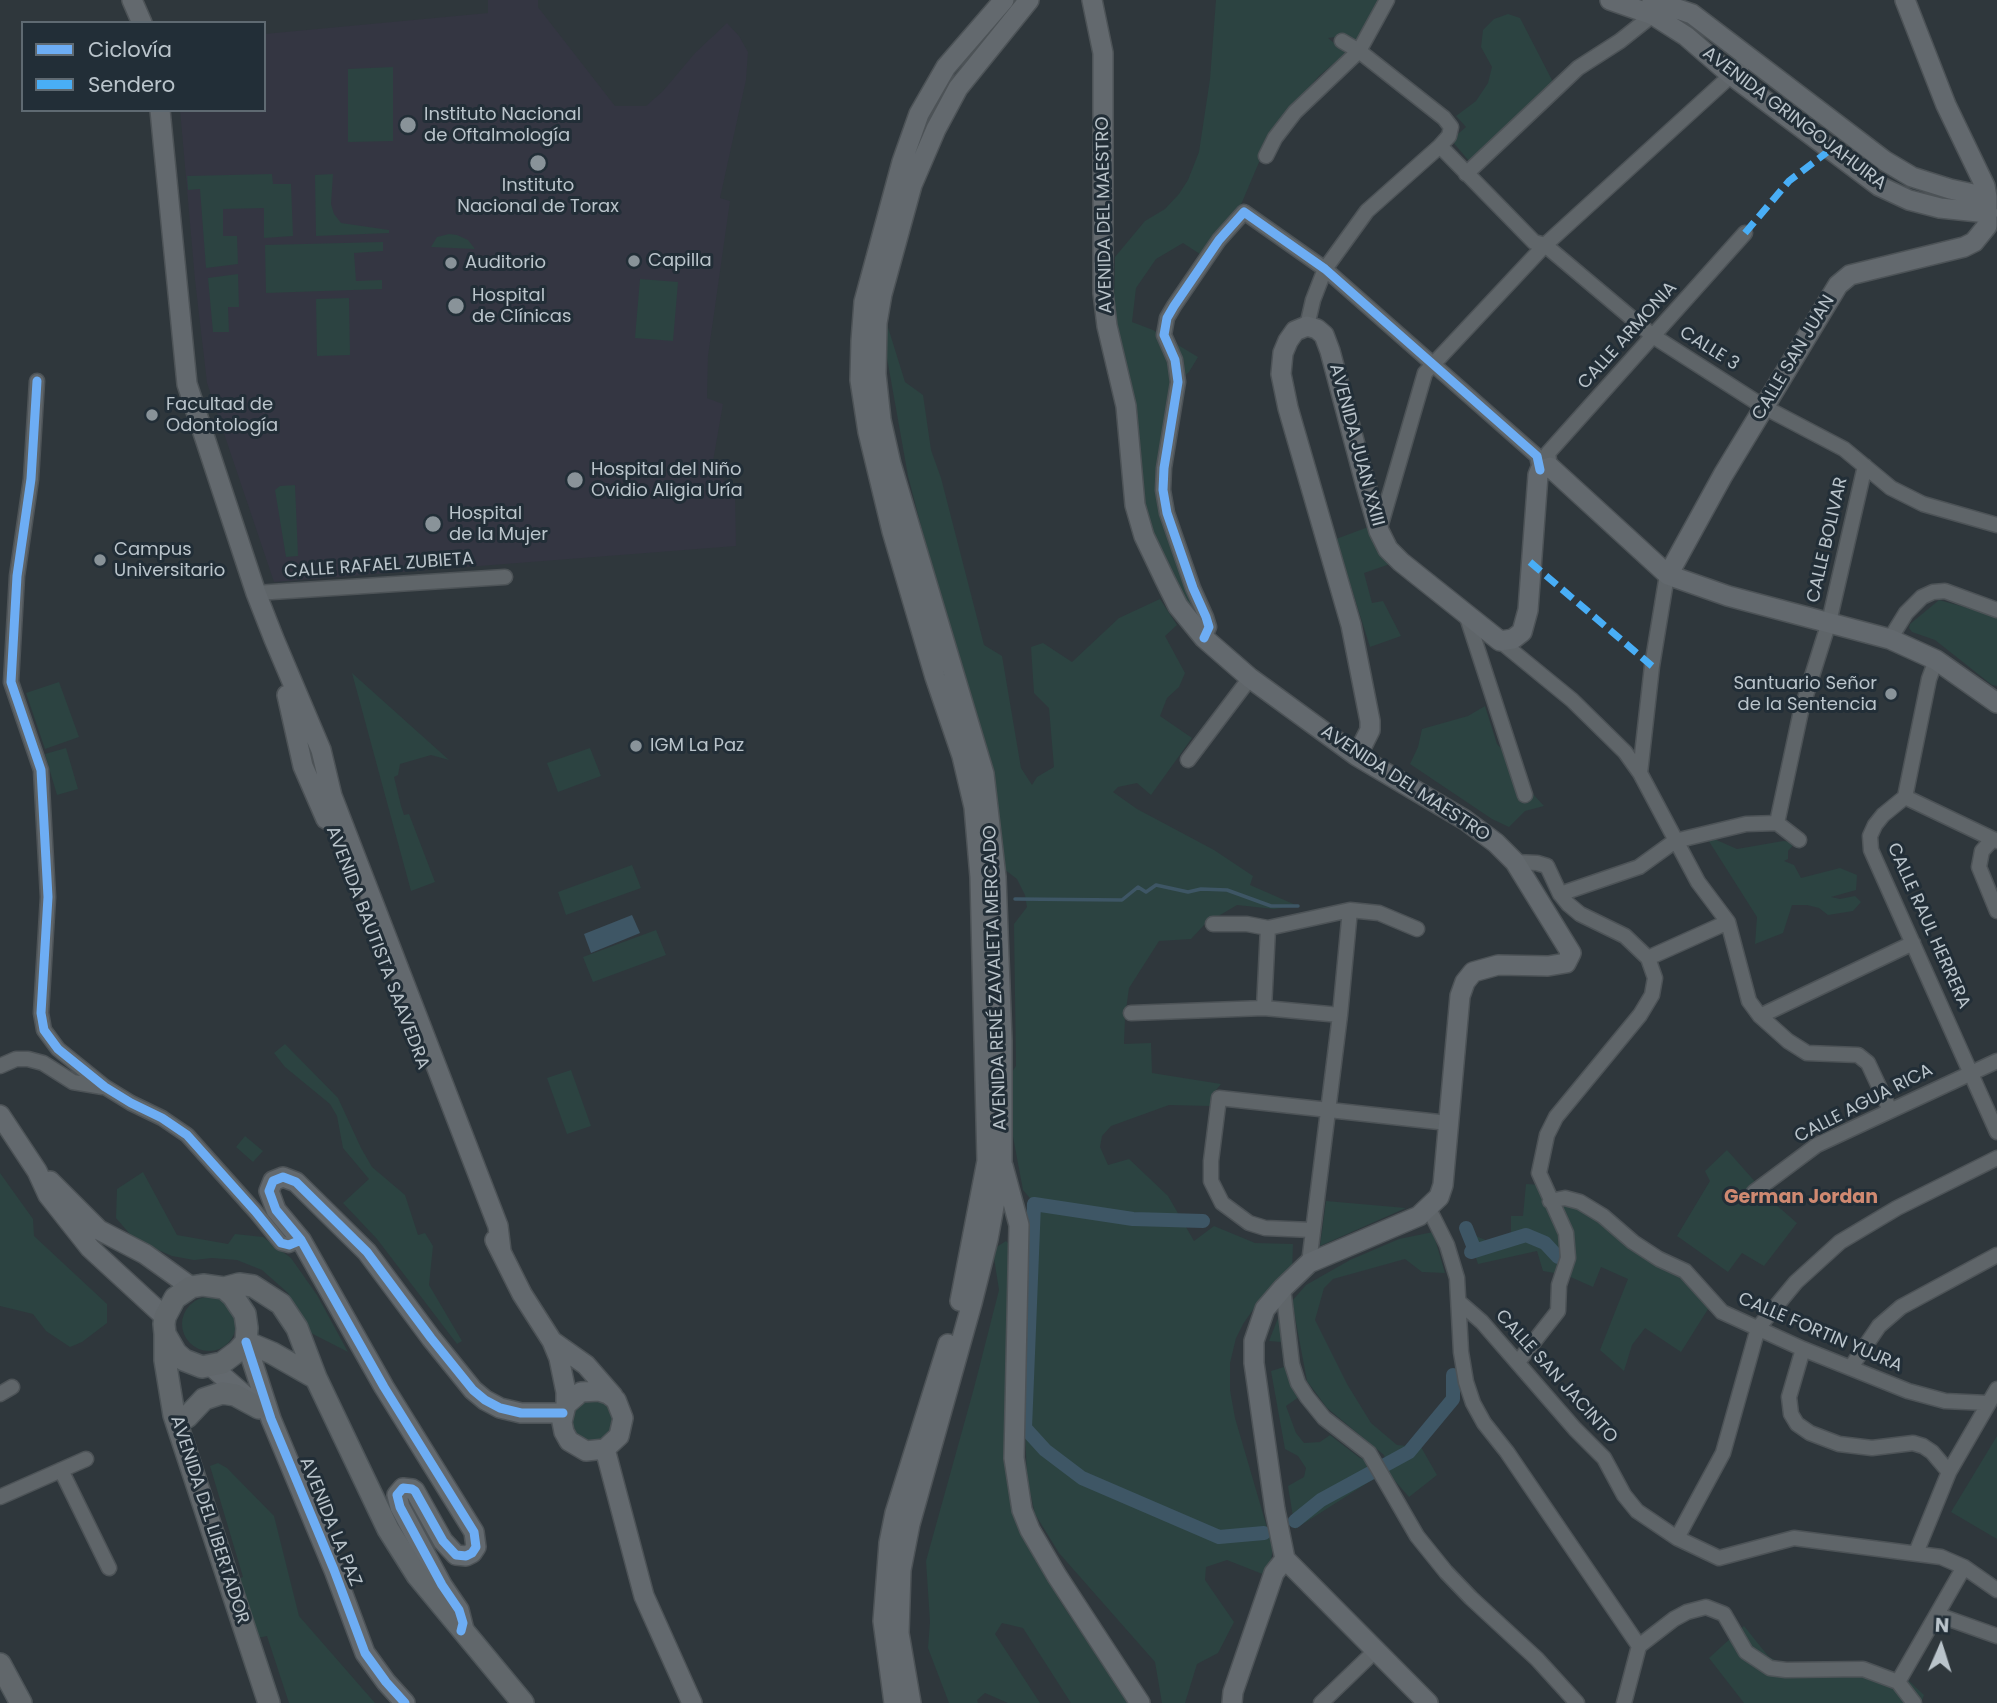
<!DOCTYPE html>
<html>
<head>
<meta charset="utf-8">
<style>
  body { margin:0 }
  #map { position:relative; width:1997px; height:1703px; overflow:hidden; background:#2f373c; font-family:Poppins,sans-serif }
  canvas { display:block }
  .legend { position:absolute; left:21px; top:21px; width:245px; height:91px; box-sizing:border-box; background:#222e37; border:2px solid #5f6a72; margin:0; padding:9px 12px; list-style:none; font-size:21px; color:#bac4cb }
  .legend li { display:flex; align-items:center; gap:14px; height:35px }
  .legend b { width:35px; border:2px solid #5f6a72 }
  .north { position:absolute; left:1906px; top:1612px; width:70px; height:70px; -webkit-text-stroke:5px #222e37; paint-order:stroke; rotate:3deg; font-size:19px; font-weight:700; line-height:28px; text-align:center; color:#bac4cb }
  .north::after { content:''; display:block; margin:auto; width:24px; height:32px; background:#bac4cb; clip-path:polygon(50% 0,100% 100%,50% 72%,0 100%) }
</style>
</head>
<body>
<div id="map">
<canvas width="1997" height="1703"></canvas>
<ul class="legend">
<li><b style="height:9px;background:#6dadf4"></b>Ciclovía</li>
<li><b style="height:9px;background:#49aef6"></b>Sendero</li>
</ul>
<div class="north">N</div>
</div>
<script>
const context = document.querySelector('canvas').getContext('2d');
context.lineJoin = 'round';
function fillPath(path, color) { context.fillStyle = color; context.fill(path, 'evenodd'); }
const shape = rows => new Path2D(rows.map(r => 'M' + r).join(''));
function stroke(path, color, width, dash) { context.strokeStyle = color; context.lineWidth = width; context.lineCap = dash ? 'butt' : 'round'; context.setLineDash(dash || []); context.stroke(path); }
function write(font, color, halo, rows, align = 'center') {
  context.font = font + ' Poppins,sans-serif'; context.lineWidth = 6; context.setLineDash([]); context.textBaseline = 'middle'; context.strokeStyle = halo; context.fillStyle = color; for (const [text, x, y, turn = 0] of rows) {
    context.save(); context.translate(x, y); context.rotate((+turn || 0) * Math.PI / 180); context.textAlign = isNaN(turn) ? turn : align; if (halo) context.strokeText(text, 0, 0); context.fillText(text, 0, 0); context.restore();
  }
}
fillPath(shape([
  [488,0,538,0,538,7,615,106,646,106,663,91,695,53,727,23,739,36,748,52,746,80,720,198,730,201,708,356,707,398,723,404,712,467,735,492,736,546,274,582,207,383,195,280,180,110,264,110,264,34,488,13]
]), '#343642');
fillPath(shape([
  [1216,0,1381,0,1357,44,1341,36,1328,38,1346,53,1319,76,1283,118,1268,141,1237,214,1203,256,1183,243,1156,259,1136,288,1132,322,1153,330,1198,357,1189,372,1175,385,1161,513,1176,561,1201,623,1182,596,1159,553,1146,512,1140,486,1136,407,1121,349,1114,306,1115,257,1145,221,1165,209,1179,194,1188,180,1199,152,1210,79],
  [1508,14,1520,18,1554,84,1487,149,1469,161,1451,140,1466,127,1456,116,1476,101,1488,83,1492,67,1481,47,1483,30,1494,19],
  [393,67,393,141,348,142,348,69],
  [272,174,273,184,291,184,293,236,264,238,264,208,223,209,223,236,237,236,238,264,206,268,200,189,188,190,187,176],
  [333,174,331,204,334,214,341,223,389,230,389,233,316,236,315,175],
  [449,234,457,235,468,240,475,249,431,247,437,237],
  [383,242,383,251,354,253,356,281,382,280,382,289,266,293,265,245],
  [238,274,239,307,228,307,229,332,213,332,208,278],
  [640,279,678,282,673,341,635,338],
  [349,298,350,355,317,356,316,299],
  [887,324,905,382,923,395,931,450,941,478,984,645,1002,656,1021,768,1032,785,1037,777,1054,767,1049,708,1034,693,1031,647,1043,643,1072,662,1119,618,1160,599,1177,625,1165,636,1185,673,1179,687,1167,698,1160,716,1192,738,1151,795,1137,783,1118,787,1113,792,1137,809,1214,850,1253,876,1250,885,1298,906,1274,909,1237,905,1205,924,1191,939,1159,941,1129,988,1125,1017,1124,1044,1151,1043,1152,1073,1221,1084,1212,1095,1214,1099,1210,1106,1169,1105,1111,1126,1102,1136,1100,1147,1108,1165,1129,1159,1168,1196,1194,1241,1214,1226,1255,1243,1293,1244,1292,1272,1257,1304,1243,1324,1236,1338,1230,1363,1230,1390,1235,1418,1273,1548,1271,1560,1265,1575,1227,1560,1206,1567,1205,1580,1234,1622,1218,1653,1197,1664,1185,1703,1162,1703,1155,1662,1059,1553,1035,1514,1027,1478,1025,1428,1034,1228,1040,1210,1023,1190,1008,1110,1007,1079,1016,1066,1014,924,1027,907,1025,895,1017,879,1004,869,997,801,983,740,935,580,908,476,887,358],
  [295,485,298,556,286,557,275,490,280,486],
  [1371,526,1393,563,1364,573,1372,603,1383,601,1401,636,1370,647,1336,539],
  [1939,600,1997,616,1997,686,1992,685,1935,640,1912,632,1909,628,1910,624],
  [352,673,449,760,431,755,400,764,398,775,394,777,401,806,404,815,409,814,435,882,411,891],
  [59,682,79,737,45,749,26,693],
  [1485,706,1497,744,1506,754,1520,798,1533,794,1544,806,1525,811,1509,827,1492,819,1410,764,1418,747,1422,729,1468,716],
  [66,748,78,789,57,795,45,754],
  [590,748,601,776,558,792,547,763],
  [1705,835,1737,849,1783,841,1796,842,1788,851,1788,859,1784,861,1794,865,1801,878,1840,868,1857,875,1856,890,1831,897,1840,899,1855,896,1861,902,1853,911,1828,915,1819,908,1807,905,1792,905,1783,933,1755,944,1757,917],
  [632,865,641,888,566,915,558,892],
  [656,930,666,955,593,982,583,957],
  [285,1044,338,1098,361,1148,372,1167,405,1195,418,1235,425,1233,433,1246,429,1285,462,1341,457,1344,377,1239,343,1203,369,1179,343,1148,337,1116,330,1104,285,1067,274,1053],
  [571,1070,591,1126,567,1134,547,1078],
  [245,1136,263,1151,253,1162,236,1147],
  [1727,1150,1774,1203,1797,1223,1764,1266,1742,1253,1728,1272,1677,1236,1710,1181,1705,1171],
  [143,1172,177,1235,228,1244,235,1234,263,1237,291,1258,317,1295,348,1352,309,1332,288,1293,262,1270,237,1260,212,1258,194,1260,172,1256,135,1240,116,1218,117,1189],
  [0,1173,33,1219,34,1236,107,1304,107,1323,82,1342,70,1347,46,1331,33,1314,0,1306],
  [1526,1184,1541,1185,1544,1200,1584,1197,1599,1205,1663,1262,1715,1298,1681,1352,1645,1328,1632,1345,1624,1371,1600,1350,1628,1279,1601,1267,1593,1287,1566,1275,1543,1271,1537,1251,1478,1264,1466,1228,1478,1237,1493,1243,1511,1233,1511,1216,1523,1216],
  [1326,1201,1406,1208,1320,1246],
  [1433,1232,1445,1273,1422,1272,1405,1259,1333,1279,1324,1288,1315,1320,1347,1384,1371,1423,1397,1445,1421,1447,1437,1475,1409,1497,1388,1473,1384,1455,1327,1408,1307,1381,1292,1301,1306,1285,1350,1260,1399,1239],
  [1006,1241,1011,1246,1024,1536,1060,1601,1128,1703,1071,1703,1023,1628,1002,1623,995,1634,1040,1703,1008,1703,985,1693,977,1700,978,1703,949,1703,928,1648,930,1622,926,1561,974,1388,999,1290,994,1258,995,1248],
  '182 1324a27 27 0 1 1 54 0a27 27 0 1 1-54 0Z',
  [1280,1313,1293,1386,1299,1397,1286,1406,1296,1433,1304,1443,1320,1442,1330,1435,1360,1458,1371,1460,1375,1478,1295,1529,1288,1486,1304,1477,1306,1468,1298,1456,1285,1449,1271,1371,1284,1367,1281,1342,1269,1341],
  [592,1396,612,1406,615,1428,598,1442,583,1441,571,1430,572,1407],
  [1997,1436,1997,1539,1951,1512],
  [218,1463,227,1468,274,1516,299,1616,375,1703,289,1703,267,1636,258,1638,240,1578,243,1577,210,1466],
  [1744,1626,1768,1656,1785,1666,1876,1667,1909,1681,1924,1695,1921,1703,1744,1703,1709,1658]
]), '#2c4341');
fillPath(shape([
  [632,915,640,933,591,953,584,934]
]), '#3e5665');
stroke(shape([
  [1015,899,1122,900,1138,887,1146,892,1156,885,1188,892,1201,889,1227,890,1271,906,1298,906]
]), '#3e5665', 3.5);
stroke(shape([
  [1203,1221,1133,1219,1034,1204,1025,1428,1045,1450,1082,1478,1219,1537,1264,1533],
  [1466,1228,1474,1248,1471,1252,1526,1235,1545,1243,1558,1257],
  [1295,1521,1321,1500,1409,1452,1453,1399,1453,1375]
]), '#3e5665', 14);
const street = shape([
  [1440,146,1534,242,1545,245,1653,336,1764,407,1844,449,1891,488,1923,504,1997,525],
  [1266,156,1275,138,1295,112,1359,51,1387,0],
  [1466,174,1578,68,1620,41,1659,10],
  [1307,326,1313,300,1325,269,1367,211,1440,146,1449,136,1451,127,1444,118,1359,51,1342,41],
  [37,381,31,479,17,576,11,682,41,770,48,897,41,1013,44,1030,58,1049,105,1087,131,1103,162,1118,187,1135,255,1211,281,1243,289,1245,301,1240],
  [1550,467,1548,453,1745,233],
  [1379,531,1425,373,1545,245,1749,59],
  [256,593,505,577],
  [1466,614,1525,795],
  [1204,638,1209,627,1206,617,1193,588,1167,513,1163,490,1164,468,1178,382,1175,360,1164,335,1167,318,1174,306,1219,240,1244,212,1325,269,1537,456,1540,470],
  [1890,639,1906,613,1922,597,1933,592,1945,591,1997,610],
  [1500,641,1572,700,1625,752,1640,773,1698,882,1728,922,1749,1001,1760,1016,1788,1041,1807,1053,1858,1055,1868,1063,1890,1110],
  [1936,660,1929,679,1905,797,1883,815,1875,825,1870,836,1871,850,1997,1132],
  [1188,760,1250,678],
  [1640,773,1652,666,1666,581,1668,575],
  [1905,797,1997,841],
  [1993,839,1982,851,1979,867,1997,911],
  [1799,840,1777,823,1801,711,1829,622,1865,466],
  [1515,862,1537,863,1547,866,1560,894,1568,904,1580,914,1625,936,1648,958,1655,978,1652,995,1640,1015,1556,1117,1547,1135,1539,1173,1566,1233,1568,1258,1559,1285,1558,1311,1518,1362],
  [1560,894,1639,867,1675,841,1746,824,1777,823],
  [1213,924,1247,924,1268,928,1350,910,1379,913,1417,929],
  [1648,958,1728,922],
  [1264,1008,1268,928],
  [1131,1013,1264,1008,1340,1015],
  [1760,1016,1913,943],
  [0,1066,16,1059,28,1059,43,1063,73,1082,103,1087],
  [1754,1192,1817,1145,1997,1061],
  [1550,1201,1565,1198,1580,1202,1603,1216,1633,1242,1659,1259,1685,1271,1722,1312,1803,1349,1908,1391,1945,1401,1987,1403],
  [1429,1209,1447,1245,1457,1278,1461,1352,1466,1382,1473,1403,1484,1423,1507,1452,1639,1646],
  [1312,1230,1265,1228,1249,1223,1222,1203,1211,1181,1211,1161,1219,1098,1448,1123],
  [1309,1263,1340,1015,1350,910],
  [1283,1288,1292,1364,1298,1383,1307,1397,1324,1418,1369,1453,1417,1536,1446,1572,1471,1598,1537,1659,1577,1703],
  [1459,1302,1482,1322,1575,1429,1604,1458,1624,1495,1637,1511,1677,1538,1719,1558,1794,1538,1941,1557,1964,1567,1997,1590],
  [1803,1349,1789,1397,1791,1414,1797,1424,1810,1433,1839,1444,1872,1448,1913,1443,1923,1446,1932,1452,1949,1472],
  [1851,1367,1879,1326,1901,1307,1997,1255],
  [0,1394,12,1387],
  [61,1470,109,1568],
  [0,1497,86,1459],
  [1677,1538,1723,1453,1758,1328,1796,1282,1840,1242,1897,1208,1997,1158],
  [1916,1553,1949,1472,1997,1389],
  [1938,1615,1997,1636],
  [1639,1646,1674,1619,1687,1612,1706,1607,1724,1614,1746,1652,1770,1668,1786,1670,1863,1669,1898,1682,1914,1703],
  [1898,1682,1964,1567],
  [1321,1703,1375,1651],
  [1624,1703,1639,1646]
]);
const secondary = shape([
  [132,0,142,23],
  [1092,0,1103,53,1103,293,1107,326,1126,406,1135,505,1144,536,1165,580,1178,606,1204,638,1250,678,1357,756,1465,820,1496,843,1515,862,1571,953,1566,963,1548,966,1498,965,1473,972,1465,982,1460,996,1443,1185,1439,1197,1419,1216,1309,1263,1283,1288,1265,1309,1254,1341,1254,1363,1275,1510,1285,1559,1428,1703],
  [1610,0,1653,15,1686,36,1731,75,1879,186,1909,200,1940,208,1988,213],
  [1652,0,1692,14,1885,161,1912,177,1950,189,1987,197],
  [160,110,187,384,256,593,274,639,321,750,332,796,498,1226,501,1251],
  [1668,575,1723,475,1838,285,1850,275,1964,247,1974,242,1987,226,1987,197,1985,186,1946,105,1905,0],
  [287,695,303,766,326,819],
  [1357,756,1370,730,1370,721,1351,625,1288,408,1281,374,1283,353,1288,341,1295,331,1307,326,1317,329,1324,335,1330,351,1366,486,1379,531,1388,549,1401,562,1500,641,1513,639,1522,632,1528,610,1538,475,1540,470,1550,467,1668,575,1728,596,1890,639,1936,660,1997,703],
  [0,1115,37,1171,48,1195,90,1248,165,1317],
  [1003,1166,1019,1225,1014,1458,1022,1510,1030,1530,1057,1576,1140,1703],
  [50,1181,99,1230,145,1254,191,1287],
  [495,1240,522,1294,552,1341,559,1358,566,1392,566,1405,562,1422,564,1432,569,1441,586,1451,605,1449,619,1436,623,1418,616,1400,608,1394,599,1391,581,1392,566,1405],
  [960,1301,987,1161,980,877,974,807,962,756,935,677,892,531,868,432,860,380,861,341,864,302,902,162,919,114,946,67,1004,0],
  [552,1341,586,1365,613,1396],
  [246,1342,271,1419,334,1570,365,1653,386,1682,405,1703],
  [211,1366,250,1400],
  [605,1449,644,1596,692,1703],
  [463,1626,459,1610,442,1585,400,1507,397,1495,403,1488,412,1489,415,1491,443,1541,456,1555,466,1556,472,1553,476,1547,474,1532,384,1387,301,1240,276,1210,269,1191,273,1181,283,1177,296,1182,367,1252,431,1338,473,1390,485,1400,500,1408,521,1413,563,1413],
  [894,1703,883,1621,889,1543,895,1513,948,1344],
  [911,1703,899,1633,901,1570,910,1524,972,1303,988,1239,1002,1163,1002,1041,996,877,984,774,891,464,881,420,876,374,877,323,882,294,912,185,936,129,958,88,1029,0],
  [1232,1703,1233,1692,1274,1573,1285,1559]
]);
const primary = shape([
  [203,1285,224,1288,233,1296,245,1314,247,1328,246,1342,238,1351,222,1363,202,1367,184,1360,176,1353,165,1334,164,1324,165,1317,175,1298,191,1287,203,1285],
  [224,1288,239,1284,253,1286,281,1304,297,1328,316,1378,388,1529,417,1575,523,1703],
  [165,1334,165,1360,174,1415,269,1703],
  [246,1342,272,1353,316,1378],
  [187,1417,204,1399,222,1393,235,1395,259,1408],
  [0,1664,21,1703]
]);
stroke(street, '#4d5357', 17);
stroke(secondary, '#4d5357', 22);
stroke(primary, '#4d5458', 24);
stroke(street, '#5f6569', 14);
stroke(secondary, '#63696e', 19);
stroke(primary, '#61676b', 21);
stroke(shape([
  [1745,233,1789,181,1830,150],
  [1530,562,1652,666]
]), '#49aef6', 7, [14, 7]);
stroke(shape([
  [37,381,31,479,17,576,11,682,41,770,48,897,41,1013,44,1030,58,1049,105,1087,131,1103,162,1118,187,1135,255,1211,281,1243,289,1245,301,1240],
  [1204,638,1209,627,1206,617,1193,588,1167,513,1163,490,1164,468,1178,382,1175,360,1164,335,1167,318,1174,306,1219,240,1244,212,1325,269,1537,456,1540,470],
  [246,1342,271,1419,334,1570,365,1653,386,1682,405,1703],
  [461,1631,463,1623,459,1610,442,1585,400,1507,397,1495,403,1488,412,1489,415,1491,443,1541,456,1555,466,1556,472,1553,476,1547,474,1532,384,1387,301,1240,276,1210,269,1191,273,1181,283,1177,296,1182,367,1252,431,1338,473,1390,485,1400,500,1408,521,1413,563,1413]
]), '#6dadf4', 9);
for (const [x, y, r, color] of [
  [408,125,9,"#899399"],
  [538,163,9,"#899399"],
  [634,261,7,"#899399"],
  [451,263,7,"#899399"],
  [456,306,9,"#899399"],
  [152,415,7,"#899399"],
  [575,480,9,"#899399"],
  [433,524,9,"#899399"],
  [100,560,7,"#899399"],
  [1891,694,7,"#899399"],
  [636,746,7,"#899399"]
]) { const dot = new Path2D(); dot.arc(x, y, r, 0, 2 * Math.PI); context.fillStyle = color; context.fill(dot); stroke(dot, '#222e37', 2.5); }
write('18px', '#bac4cb', '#222e37', [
  ["Instituto Nacional",424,115],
  ["de Oftalmología",424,136],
  ["Instituto",538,186,"center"],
  ["Nacional de Torax",538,207,"center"],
  ["Capilla",648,261],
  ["Auditorio",465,263],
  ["Hospital",472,296],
  ["de Clínicas",472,317],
  ["Facultad de",166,405],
  ["Odontología",166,426],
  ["Hospital del Niño",591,470],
  ["Ovidio Aligia Uría",591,491],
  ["Hospital",449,514],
  ["de la Mujer",449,535],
  ["Campus",114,550],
  ["Universitario",114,571],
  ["Santuario Señor",1877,684,"right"],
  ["de la Sentencia",1877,705,"right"],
  ["IGM La Paz",650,746]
], 'left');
write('18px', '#bac4cb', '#222e37', [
  ["AVENIDA GRINGOJAHUIRA",1794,119,37],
  ["AVENIDA DEL MAESTRO",1105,215,-91],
  ["CALLE ARMONIA",1628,336,-48],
  ["CALLE 3",1709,349,32],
  ["CALLE SAN JUAN",1794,358,-59],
  ["AVENIDA JUAN XXIII",1356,445,75],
  ["CALLE BOLIVAR",1828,540,-77],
  ["CALLE RAFAEL ZUBIETA",379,566,-4],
  ["AVENIDA DEL MAESTRO",1405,784,33],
  ["CALLE RAUL HERRERA",1928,926,66],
  ["AVENIDA BAUTISTA SAAVEDRA",377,948,69],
  ["AVENIDA RENÉ ZAVALETA MERCADO",996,978,-92],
  ["CALLE AGUA RICA",1864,1104,-27],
  ["CALLE FORTIN YUJRA",1820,1333,23],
  ["CALLE SAN JACINTO",1556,1377,48],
  ["AVENIDA DEL LIBERTADOR",209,1520,72],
  ["AVENIDA LA PAZ",330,1522,68]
]);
write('bold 19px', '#cf8971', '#222e37', [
  ["German Jordan",1801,1198]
]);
</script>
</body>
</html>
